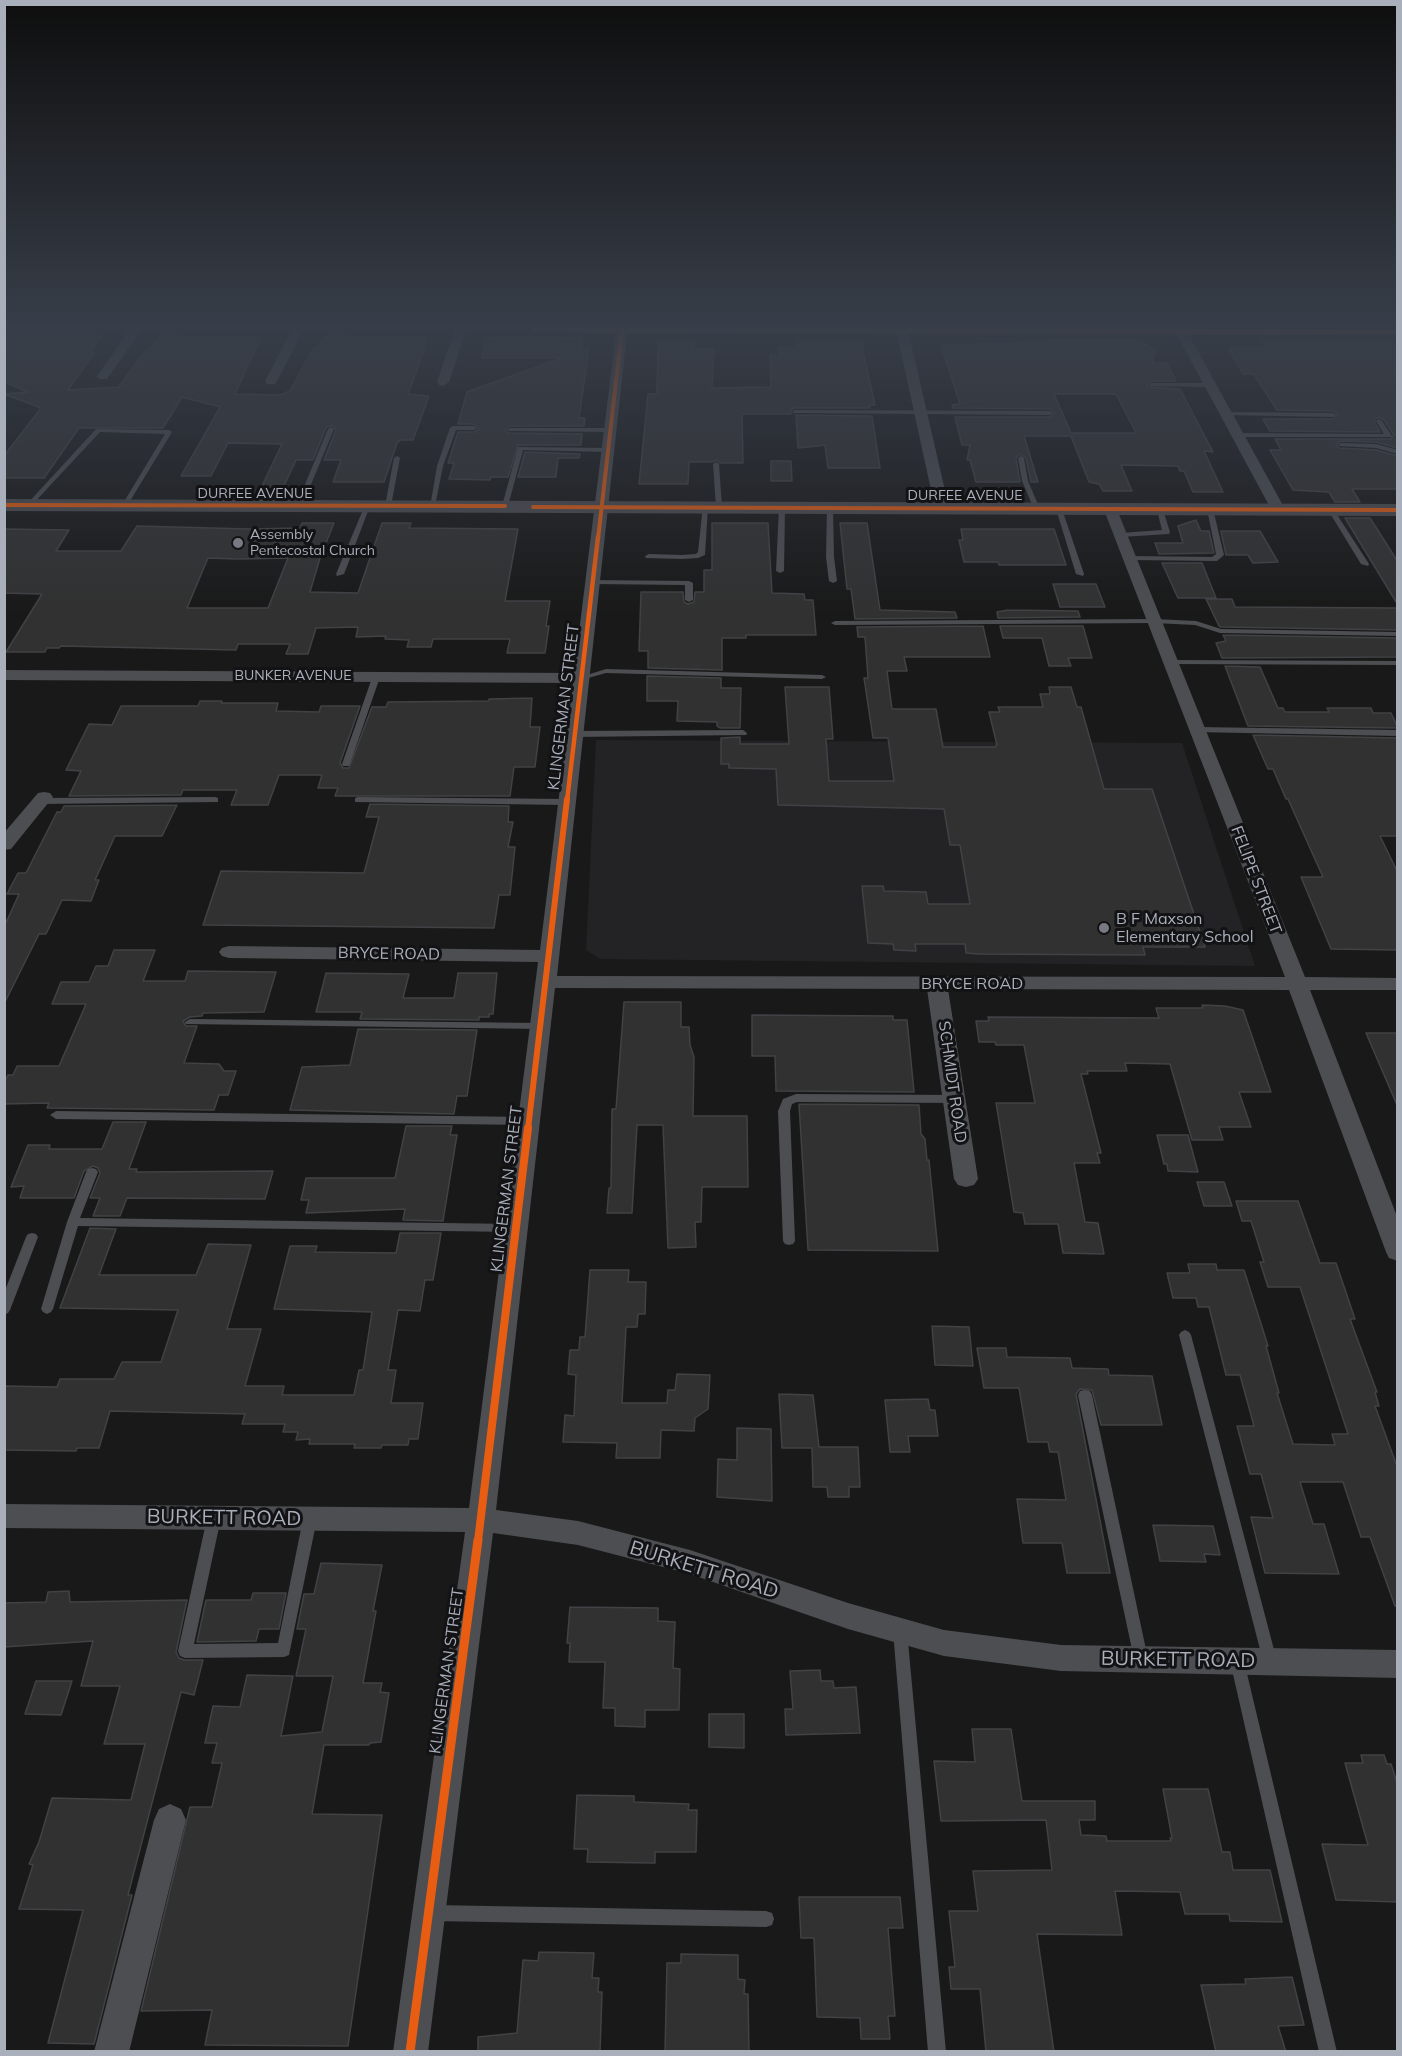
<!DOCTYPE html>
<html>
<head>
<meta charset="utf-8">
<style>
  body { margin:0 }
  #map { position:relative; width:1402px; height:2056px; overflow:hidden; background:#191919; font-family:Mulish,sans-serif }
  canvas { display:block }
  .frame { position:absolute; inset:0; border:6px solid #a9afbb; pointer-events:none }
</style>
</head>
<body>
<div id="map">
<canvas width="1402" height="2056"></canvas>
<div class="frame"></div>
</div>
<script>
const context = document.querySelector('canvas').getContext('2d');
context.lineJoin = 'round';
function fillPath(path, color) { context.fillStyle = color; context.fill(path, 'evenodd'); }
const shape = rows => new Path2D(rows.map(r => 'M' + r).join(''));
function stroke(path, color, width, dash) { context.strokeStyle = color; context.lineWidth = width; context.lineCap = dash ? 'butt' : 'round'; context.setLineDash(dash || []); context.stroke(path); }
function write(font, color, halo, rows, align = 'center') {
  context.font = font + ' Mulish,sans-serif'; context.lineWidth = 6; context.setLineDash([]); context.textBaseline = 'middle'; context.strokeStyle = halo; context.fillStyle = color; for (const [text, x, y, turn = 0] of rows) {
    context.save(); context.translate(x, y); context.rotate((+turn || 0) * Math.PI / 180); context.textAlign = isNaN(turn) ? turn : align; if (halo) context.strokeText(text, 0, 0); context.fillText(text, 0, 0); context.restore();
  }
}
fillPath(shape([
  [596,740,1182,743,1255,966,600,959,586,950]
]), '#232325');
const building = shape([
  [4,336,101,336,93,348,92,353,94,353,68,390,119,387,144,352,147,352,161,336,261,337,235,394,280,395,290,391,314,347,318,347,325,336,426,337,425,348,408,394,429,396,413,440,400,440,397,443,384,482,333,482,341,460,324,460,336,430,332,425,326,428,313,460,296,460,283,488,261,488,282,444,228,443,211,476,181,476,220,407,182,397,163,428,79,428,44,478,4,478,4,456,41,408,4,394,28,392,4,382,4,336],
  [514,337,582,338,582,351,589,348,579,418,585,418,584,426,510,426,505,430,508,433,582,434,581,445,518,445,508,477,491,477,490,480,449,479,454,463,448,463,458,432,474,432,479,429,474,424,458,424,467,392,561,358,482,358,486,338,514,337],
  [1135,339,1138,344,1147,344,1149,348,1156,348,1152,363,1167,363,1176,381,1152,381,1148,383,1147,387,1180,389,1213,452,1204,451,1223,492,1193,492,1184,471,1180,471,1178,466,1121,465,1132,491,1103,491,1099,484,1089,482,1071,436,1024,436,1038,482,1031,482,1026,458,1020,454,1016,458,1020,482,976,482,970,460,967,460,970,445,962,445,955,417,1050,417,1055,412,1050,409,953,408,952,405,960,404,941,345,1049,342,1048,340,1135,339],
  [1054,394,1116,394,1136,433,1071,433,1054,394],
  [658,341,694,341,693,349,714,349,712,388,771,387,770,355,780,356,779,347,797,347,797,344,800,342,861,342,875,405,870,405,870,408,795,408,791,410,791,414,742,414,743,463,720,463,717,460,712,462,689,462,688,484,639,484,648,394,657,394,658,341],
  [1339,341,1390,341,1398,351,1398,448,1376,442,1341,441,1336,445,1339,448,1376,450,1398,456,1398,489,1352,489,1360,502,1335,502,1329,492,1293,490,1270,450,1281,450,1275,439,1391,439,1394,435,1384,420,1378,417,1374,421,1380,432,1270,431,1263,419,1333,419,1338,414,1333,411,1277,410,1254,374,1243,374,1229,349,1232,349,1231,347,1265,347,1262,342,1340,342,1339,341],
  [796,415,872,416,880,468,828,468,825,445,798,448,796,415],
  [525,452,580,454,579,458,558,458,556,477,518,477,525,452],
  [771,461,791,461,792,481,771,481,771,461],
  [1345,518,1370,518,1398,562,1398,605,1345,518],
  [1196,520,1201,531,1209,531,1214,553,1159,554,1155,543,1183,543,1178,526,1196,520],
  [302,523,334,523,320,558,310,592,358,593,382,523,411,523,409,528,518,529,505,601,550,601,546,626,549,626,545,653,507,653,510,639,433,639,431,647,407,647,409,640,385,639,386,636,356,637,358,627,316,628,308,654,286,654,290,644,238,644,236,650,61,646,59,648,47,648,45,652,6,652,42,594,4,593,4,529,69,530,56,551,121,551,137,526,250,529,300,528,302,523],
  [208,558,238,559,288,558,268,608,187,608,208,558],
  [712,523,768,523,772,593,804,594,805,600,813,600,816,635,746,635,746,638,722,638,722,670,648,668,648,651,639,651,641,592,683,592,684,602,688,604,694,602,695,592,704,592,704,570,712,570,712,523],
  [840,523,867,523,880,610,955,612,957,618,855,619,851,589,847,589,840,523],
  [961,529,1054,529,1066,565,999,565,998,562,964,562,959,540,963,540,961,529],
  [1221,531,1260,531,1278,562,1253,563,1248,555,1226,555,1221,531],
  [1162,563,1202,563,1216,598,1178,598,1162,563],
  [1053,584,1096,584,1105,607,1060,607,1053,584],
  [1206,599,1232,599,1235,607,1398,608,1398,630,1221,627,1219,626,1206,599],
  [1008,610,1078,611,1080,617,998,618,997,612,1008,610],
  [983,626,990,657,904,657,907,671,887,671,892,709,936,709,943,747,995,747,997,745,989,712,1000,712,998,707,1043,707,1040,694,1050,694,1049,687,1071,687,1077,707,1081,707,1104,789,1152,789,1205,947,1143,947,1145,955,979,954,966,953,965,944,915,944,916,951,894,950,893,944,868,943,862,886,883,886,884,891,926,892,928,904,970,904,960,845,950,845,944,809,778,805,776,769,729,768,729,764,721,764,721,738,740,737,740,744,789,744,785,687,829,687,833,739,826,739,829,781,894,781,888,738,873,738,864,678,868,678,865,637,858,637,857,627,983,626],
  [1000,626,1083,626,1092,658,1068,658,1071,666,1049,666,1042,638,1003,638,1000,626],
  [1223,635,1398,638,1398,657,1222,658,1216,643,1226,641,1223,635],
  [1225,666,1260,667,1278,708,1283,708,1285,712,1329,712,1327,708,1371,708,1373,713,1391,713,1398,728,1248,726,1225,666],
  [647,676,721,678,721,688,741,688,740,728,720,728,717,726,717,722,677,721,678,701,647,701,647,676],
  [532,698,530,727,540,727,535,767,514,767,510,796,335,796,338,788,318,788,322,775,279,775,268,805,231,805,237,790,183,790,181,795,69,796,81,771,66,770,89,724,112,725,121,706,198,706,200,701,222,701,221,703,278,703,276,711,319,712,321,706,360,706,340,763,343,768,349,768,372,707,386,707,388,702,488,701,489,699,532,698],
  [1253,735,1398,738,1398,836,1380,836,1398,873,1398,950,1331,949,1301,877,1323,877,1288,799,1286,799,1273,769,1268,769,1253,735],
  [370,804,509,806,508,822,513,822,508,847,515,847,510,895,499,895,494,928,203,925,221,871,364,873,379,817,366,817,370,804],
  [177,805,162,836,115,836,95,880,99,880,91,901,62,900,46,934,39,934,4,1004,4,927,19,894,7,894,18,873,26,873,57,812,61,812,64,806,177,805],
  [114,950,155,950,143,981,185,981,188,971,276,972,264,1012,203,1013,202,1016,190,1017,183,1021,186,1026,197,1026,184,1063,219,1064,224,1071,236,1071,228,1095,219,1095,214,1110,47,1108,49,1103,4,1104,4,1083,8,1075,13,1075,17,1066,59,1066,86,1004,52,1004,61,982,89,982,96,966,108,966,114,950],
  [326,973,409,974,403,998,454,998,458,973,497,973,493,1014,489,1014,489,1017,479,1017,479,1020,360,1019,362,1012,316,1012,326,973],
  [624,1002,681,1002,681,1027,689,1027,690,1045,694,1057,693,1116,747,1116,748,1187,702,1187,701,1222,695,1222,696,1247,668,1248,663,1125,637,1125,632,1213,607,1213,609,1188,611,1188,612,1109,616,1109,624,1002],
  [1202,1005,1225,1006,1243,1010,1271,1092,1239,1092,1251,1127,1219,1127,1223,1140,1192,1140,1170,1064,1125,1063,1127,1071,1087,1071,1088,1074,1081,1074,1101,1153,1097,1153,1100,1163,1074,1163,1085,1222,1098,1223,1104,1254,1063,1253,1058,1224,1025,1224,1023,1213,1014,1212,996,1103,1035,1103,1024,1045,996,1045,995,1042,979,1042,976,1021,989,1021,988,1017,1159,1018,1156,1008,1203,1008,1202,1005],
  [752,1015,893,1016,893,1020,907,1020,914,1092,776,1091,775,1056,752,1056,752,1015],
  [358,1029,477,1030,467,1096,457,1096,454,1114,290,1110,302,1067,350,1065,358,1029],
  [1366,1033,1398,1033,1398,1105,1397,1105,1366,1033],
  [799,1104,919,1105,921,1134,925,1139,927,1160,929,1160,938,1251,808,1250,799,1104],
  [113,1122,146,1122,129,1169,137,1169,136,1172,273,1171,265,1199,127,1198,120,1216,93,1216,100,1198,90,1198,100,1173,98,1168,93,1166,84,1171,74,1198,20,1198,24,1186,11,1187,28,1145,50,1145,49,1149,102,1149,113,1122],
  [406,1126,452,1126,450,1135,457,1135,443,1221,403,1220,405,1209,306,1213,309,1200,301,1200,306,1178,395,1178,406,1126],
  [1157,1135,1188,1135,1198,1172,1168,1171,1167,1164,1164,1164,1157,1135],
  [1197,1182,1224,1182,1232,1206,1204,1206,1197,1182],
  [1236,1201,1298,1201,1320,1263,1336,1263,1355,1319,1350,1319,1377,1392,1375,1392,1379,1406,1375,1406,1398,1469,1398,1605,1395,1606,1370,1537,1361,1537,1343,1482,1300,1482,1313,1524,1324,1524,1339,1574,1265,1573,1251,1517,1273,1518,1261,1474,1250,1474,1237,1426,1254,1426,1240,1375,1226,1375,1209,1307,1198,1307,1196,1298,1173,1298,1167,1273,1190,1273,1188,1264,1216,1264,1217,1270,1244,1270,1268,1346,1266,1346,1279,1393,1277,1393,1293,1444,1335,1445,1332,1434,1348,1434,1300,1287,1268,1287,1260,1262,1264,1262,1251,1221,1242,1221,1236,1201],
  [90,1228,116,1229,99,1275,196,1275,208,1244,251,1245,227,1329,261,1329,245,1386,284,1386,282,1395,354,1395,359,1370,363,1370,372,1312,274,1309,290,1246,317,1246,315,1252,396,1253,400,1233,441,1233,433,1280,425,1280,420,1311,398,1310,388,1370,396,1370,391,1403,423,1403,418,1439,409,1439,408,1445,382,1445,381,1448,354,1448,355,1444,309,1444,310,1439,296,1440,298,1432,283,1432,285,1424,242,1424,245,1414,110,1411,99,1448,77,1448,76,1451,4,1450,4,1386,57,1387,60,1379,114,1379,122,1362,161,1362,178,1310,60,1308,90,1228],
  [590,1270,629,1270,628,1282,646,1282,645,1314,638,1314,637,1327,626,1327,622,1403,667,1403,668,1390,675,1390,677,1374,710,1375,708,1409,695,1418,694,1431,661,1430,660,1458,616,1458,617,1443,563,1442,565,1415,574,1416,576,1375,568,1374,570,1350,579,1350,580,1337,585,1337,590,1270],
  [932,1326,969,1327,973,1366,935,1365,932,1326],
  [977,1348,1006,1348,1007,1357,1070,1358,1072,1368,1108,1369,1109,1375,1152,1376,1162,1425,1101,1425,1092,1390,1080,1389,1076,1394,1110,1573,1067,1573,1062,1543,1023,1543,1017,1499,1066,1500,1058,1452,1050,1452,1048,1442,1028,1442,1019,1388,984,1388,977,1348],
  [779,1394,813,1395,819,1447,858,1447,860,1487,849,1487,849,1497,828,1497,827,1487,813,1487,812,1448,782,1448,779,1394],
  [928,1399,930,1410,935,1410,938,1436,908,1436,910,1452,890,1452,885,1400,928,1399],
  [737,1428,771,1429,772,1501,717,1497,718,1459,737,1460,737,1428],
  [1153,1525,1213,1526,1220,1555,1204,1554,1206,1562,1160,1561,1153,1525],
  [321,1563,382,1565,373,1611,376,1611,363,1683,382,1683,380,1692,389,1693,381,1742,370,1743,369,1745,324,1745,312,1814,382,1815,348,2046,205,2045,212,2010,141,2011,190,1807,212,1807,222,1763,212,1763,217,1743,205,1743,213,1706,240,1707,247,1675,293,1676,281,1736,322,1732,333,1676,296,1676,306,1629,297,1629,304,1594,314,1594,321,1563],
  [69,1591,70,1602,187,1600,176,1652,179,1658,184,1660,203,1660,194,1695,181,1692,128,1895,132,1895,94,2044,48,2043,83,1910,19,1909,33,1865,29,1864,39,1842,52,1798,131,1800,145,1744,104,1744,120,1686,81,1686,93,1641,4,1647,4,1603,46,1602,48,1592,69,1591],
  [253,1593,286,1593,279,1629,259,1629,256,1641,197,1642,206,1600,251,1600,253,1593],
  [570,1607,658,1608,658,1621,675,1622,673,1668,680,1669,679,1710,645,1710,645,1727,615,1726,615,1708,603,1708,605,1662,569,1662,570,1643,567,1643,570,1607],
  [820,1670,821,1681,833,1681,834,1688,856,1687,860,1733,786,1735,785,1709,793,1709,790,1671,820,1670],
  [36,1681,72,1681,61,1715,25,1714,36,1681],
  [709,1714,744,1714,744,1748,709,1747,709,1714],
  [972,1729,1011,1729,1022,1801,1095,1801,1095,1820,1079,1820,1081,1835,1106,1836,1107,1841,1171,1841,1170,1838,1172,1838,1163,1789,1208,1789,1222,1852,1230,1852,1233,1870,1270,1870,1282,1922,1230,1921,1229,1914,1185,1914,1180,1892,1115,1891,1122,1935,1037,1934,1054,2052,986,2052,980,1989,951,1989,949,1967,955,1967,949,1911,978,1911,973,1871,1052,1870,1046,1820,941,1821,934,1761,975,1762,972,1729],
  [1361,1755,1384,1755,1387,1764,1391,1764,1398,1786,1398,1902,1336,1900,1322,1844,1368,1845,1345,1763,1363,1763,1361,1755],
  [577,1795,634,1796,634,1802,689,1804,688,1810,697,1810,696,1852,655,1852,655,1863,587,1862,588,1849,574,1849,577,1795],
  [799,1897,900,1897,903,1928,888,1928,895,2016,888,2016,890,2039,861,2039,860,2018,817,2017,814,1938,801,1938,799,1897],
  [539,1952,594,1953,592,1978,599,1978,598,1992,602,1992,600,2052,478,2052,478,2037,517,2033,523,1960,538,1961,539,1952],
  [681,1954,738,1955,738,1979,745,1980,744,1994,748,1994,749,2052,665,2052,667,1963,681,1963,681,1954],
  [1292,1977,1304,2025,1278,2026,1286,2052,1216,2052,1201,1985,1246,1984,1245,1979,1292,1977]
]);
fillPath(building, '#313131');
stroke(building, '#414245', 1.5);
fillPath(shape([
  [1152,383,1210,383,1213,385,1210,387,1150,386,1149,385,1152,383],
  [795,410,1050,411,1053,413,1050,415,793,413,792,412,795,410],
  [1226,412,1333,413,1336,415,1333,417,1224,415,1224,413,1226,412],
  [1379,419,1382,421,1392,436,1391,437,1237,437,1234,435,1237,433,1384,434,1376,421,1379,419],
  [453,426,474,426,477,428,474,430,456,430,443,466,435,506,430,507,437,466,450,428,453,426],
  [331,427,334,429,302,506,297,507,296,506,328,429,331,427],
  [510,428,610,428,613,430,610,432,508,431,507,430,510,428],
  [96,429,169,430,172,432,127,506,122,505,165,434,100,432,31,506,27,506,27,504,96,429],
  [1341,443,1376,444,1398,450,1398,454,1376,448,1339,446,1338,445,1341,443],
  [518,447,608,448,611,450,608,452,523,450,508,506,505,508,502,506,518,447],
  [397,456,400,458,391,506,388,508,385,506,394,458,397,456],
  [1021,456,1024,458,1028,481,1040,509,1039,510,1034,509,1022,481,1018,458,1021,456],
  [716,462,719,464,722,507,719,509,716,507,713,464,716,462],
  [365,505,370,506,344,574,337,576,336,574,365,505],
  [782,505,785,507,784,571,780,573,776,571,779,507,782,505],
  [703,506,708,507,705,555,698,558,682,559,646,558,645,556,649,554,682,555,696,554,698,552,703,506],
  [830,506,833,508,834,557,837,581,833,583,829,581,826,557,827,508,830,506],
  [1059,507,1062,509,1084,574,1083,576,1076,574,1056,509,1059,507],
  [1210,507,1213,509,1224,555,1217,561,1130,560,1126,558,1130,556,1212,557,1216,554,1207,509,1210,507],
  [1160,508,1163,510,1170,532,1169,534,1121,537,1117,535,1121,533,1162,530,1157,510,1160,508],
  [1329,509,1334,510,1369,564,1368,566,1361,564,1328,510,1329,509],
  [589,580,689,581,693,583,693,600,689,602,685,600,685,585,592,584,588,582,589,580],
  [1154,619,1196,621,1221,629,1398,632,1398,636,1220,633,1195,625,1154,623,835,625,831,623,835,621,1154,619],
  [1167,660,1398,661,1398,665,1170,664,1167,664,1167,660],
  [606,669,822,675,826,677,822,679,606,673,581,680,577,678,606,669],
  [373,675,376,675,380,677,350,764,349,766,343,766,342,764,373,675],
  [1197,727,1398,730,1398,736,1194,732,1193,730,1197,727],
  [743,730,747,733,746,735,574,737,570,734,574,731,743,730],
  [215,797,218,798,218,802,40,804,36,801,40,798,215,797],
  [358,797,566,799,570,802,566,805,355,802,355,798,358,797],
  [190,1019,541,1023,546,1026,541,1029,186,1024,185,1022,190,1019],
  [796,1094,954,1095,959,1099,954,1103,797,1102,792,1104,790,1111,795,1241,793,1244,789,1245,785,1244,783,1241,778,1111,783,1099,796,1094],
  [56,1111,528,1117,534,1121,528,1125,56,1119,50,1115,56,1111],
  [92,1168,96,1169,98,1172,80,1218,515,1224,519,1225,521,1228,519,1231,515,1232,78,1226,53,1309,51,1312,47,1314,43,1312,41,1309,67,1222,86,1172,88,1169,92,1168],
  [32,1233,36,1234,38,1237,10,1310,8,1313,4,1315,4,1293,26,1237,28,1234,32,1233],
  [1185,1330,1189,1332,1191,1335,1277,1661,1275,1666,1270,1668,1265,1666,1263,1661,1179,1335,1181,1332,1185,1330],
  [1085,1390,1090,1391,1092,1395,1148,1659,1146,1664,1141,1666,1136,1664,1134,1659,1078,1395,1080,1391,1085,1390],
  [214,1512,219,1514,221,1518,194,1644,278,1643,303,1519,305,1515,310,1513,315,1515,317,1519,289,1655,284,1657,185,1658,180,1656,178,1651,207,1518,209,1514,214,1512],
  [900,1624,905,1626,907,1631,946,2052,928,2052,893,1631,895,1626,900,1624],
  [1237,1654,1242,1656,1244,1661,1337,2052,1319,2052,1230,1661,1232,1656,1237,1654],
  [433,1905,766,1911,772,1913,774,1919,772,1925,766,1927,433,1921,427,1919,425,1913,427,1907,433,1905]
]), '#4c4e52');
fillPath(shape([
  [130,329,142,329,107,379,99,379,97,376,130,329],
  [292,329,304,329,277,381,275,384,267,384,265,381,292,329],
  [455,329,467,329,449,382,443,386,439,385,437,382,455,329],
  [529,329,1398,329,1398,335,1189,335,1285,509,1278,513,1271,509,1177,335,909,334,949,508,942,512,935,508,897,334,627,333,557,976,1285,977,1104,510,1106,507,1116,507,1305,977,1398,978,1398,990,1310,990,1398,1219,1398,1261,1389,1258,1386,1252,1289,990,948,989,978,1179,974,1185,966,1187,958,1185,954,1179,927,989,555,988,496,1510,578,1521,690,1550,848,1603,944,1630,1061,1645,1398,1650,1398,1678,1061,1671,944,1656,848,1629,690,1574,578,1545,493,1533,428,2052,393,2052,465,1532,4,1528,4,1504,469,1508,538,962,229,958,222,956,219,952,222,948,229,946,540,950,573,683,4,680,4,670,574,673,616,333,535,332,529,329],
  [44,792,50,793,53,797,11,849,4,850,4,833,38,793,44,792],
  [170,1804,181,1809,186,1820,129,2052,94,2052,154,1820,159,1809,170,1804]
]), '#4c4e52');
fillPath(shape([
  [4,499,1398,504,1398,516,4,511,4,499]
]), '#4c4c50');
stroke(shape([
  [535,329,1398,332],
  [4,505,505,506],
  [533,507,1398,510],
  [598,539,622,329]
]), '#e95d12', 4);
stroke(shape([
  [567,801,598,537]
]), '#e95d12', 4.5);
stroke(shape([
  [528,1129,567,799]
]), '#e95d12', 6);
stroke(shape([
  [478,1541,528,1128]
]), '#e95d12', 8);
stroke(shape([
  [410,2052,478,1540]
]), '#e95d12', 9);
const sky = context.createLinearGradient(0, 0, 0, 617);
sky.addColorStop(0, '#0e0e0e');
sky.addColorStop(0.53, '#383e49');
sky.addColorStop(1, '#383e4900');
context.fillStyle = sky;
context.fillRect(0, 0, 1402, 617);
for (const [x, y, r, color] of [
  [238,543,6,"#777a82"],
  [1104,928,6,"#777a82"]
]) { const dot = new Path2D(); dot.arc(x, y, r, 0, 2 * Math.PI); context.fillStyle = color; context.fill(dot); stroke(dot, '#131315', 2); }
write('14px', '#a9afbb', '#131315', [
  ["DURFEE AVENUE",255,494],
  ["DURFEE AVENUE",965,496],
  ["BUNKER AVENUE",293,676]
]);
write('14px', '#a9afbb', '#131315', [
  ["Assembly",250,535],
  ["Pentecostal Church",250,551]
], 'left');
write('16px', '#a9afbb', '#131315', [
  ["KLINGERMAN STREET",564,707,-83],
  ["FELIPE STREET",1256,880,69],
  ["BRYCE ROAD",389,954,1],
  ["BRYCE ROAD",972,984],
  ["SCHMIDT ROAD",952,1082,82],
  ["KLINGERMAN STREET",507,1189,-83],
  ["KLINGERMAN STREET",447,1671,-82]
]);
write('16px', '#a9afbb', '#131315', [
  ["B F Maxson",1116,919],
  ["Elementary School",1116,937]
], 'left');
write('20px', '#a9afbb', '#131315', [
  ["BURKETT ROAD",224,1518,1],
  ["BURKETT ROAD",704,1570,17],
  ["BURKETT ROAD",1178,1660,1]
]);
</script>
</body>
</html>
